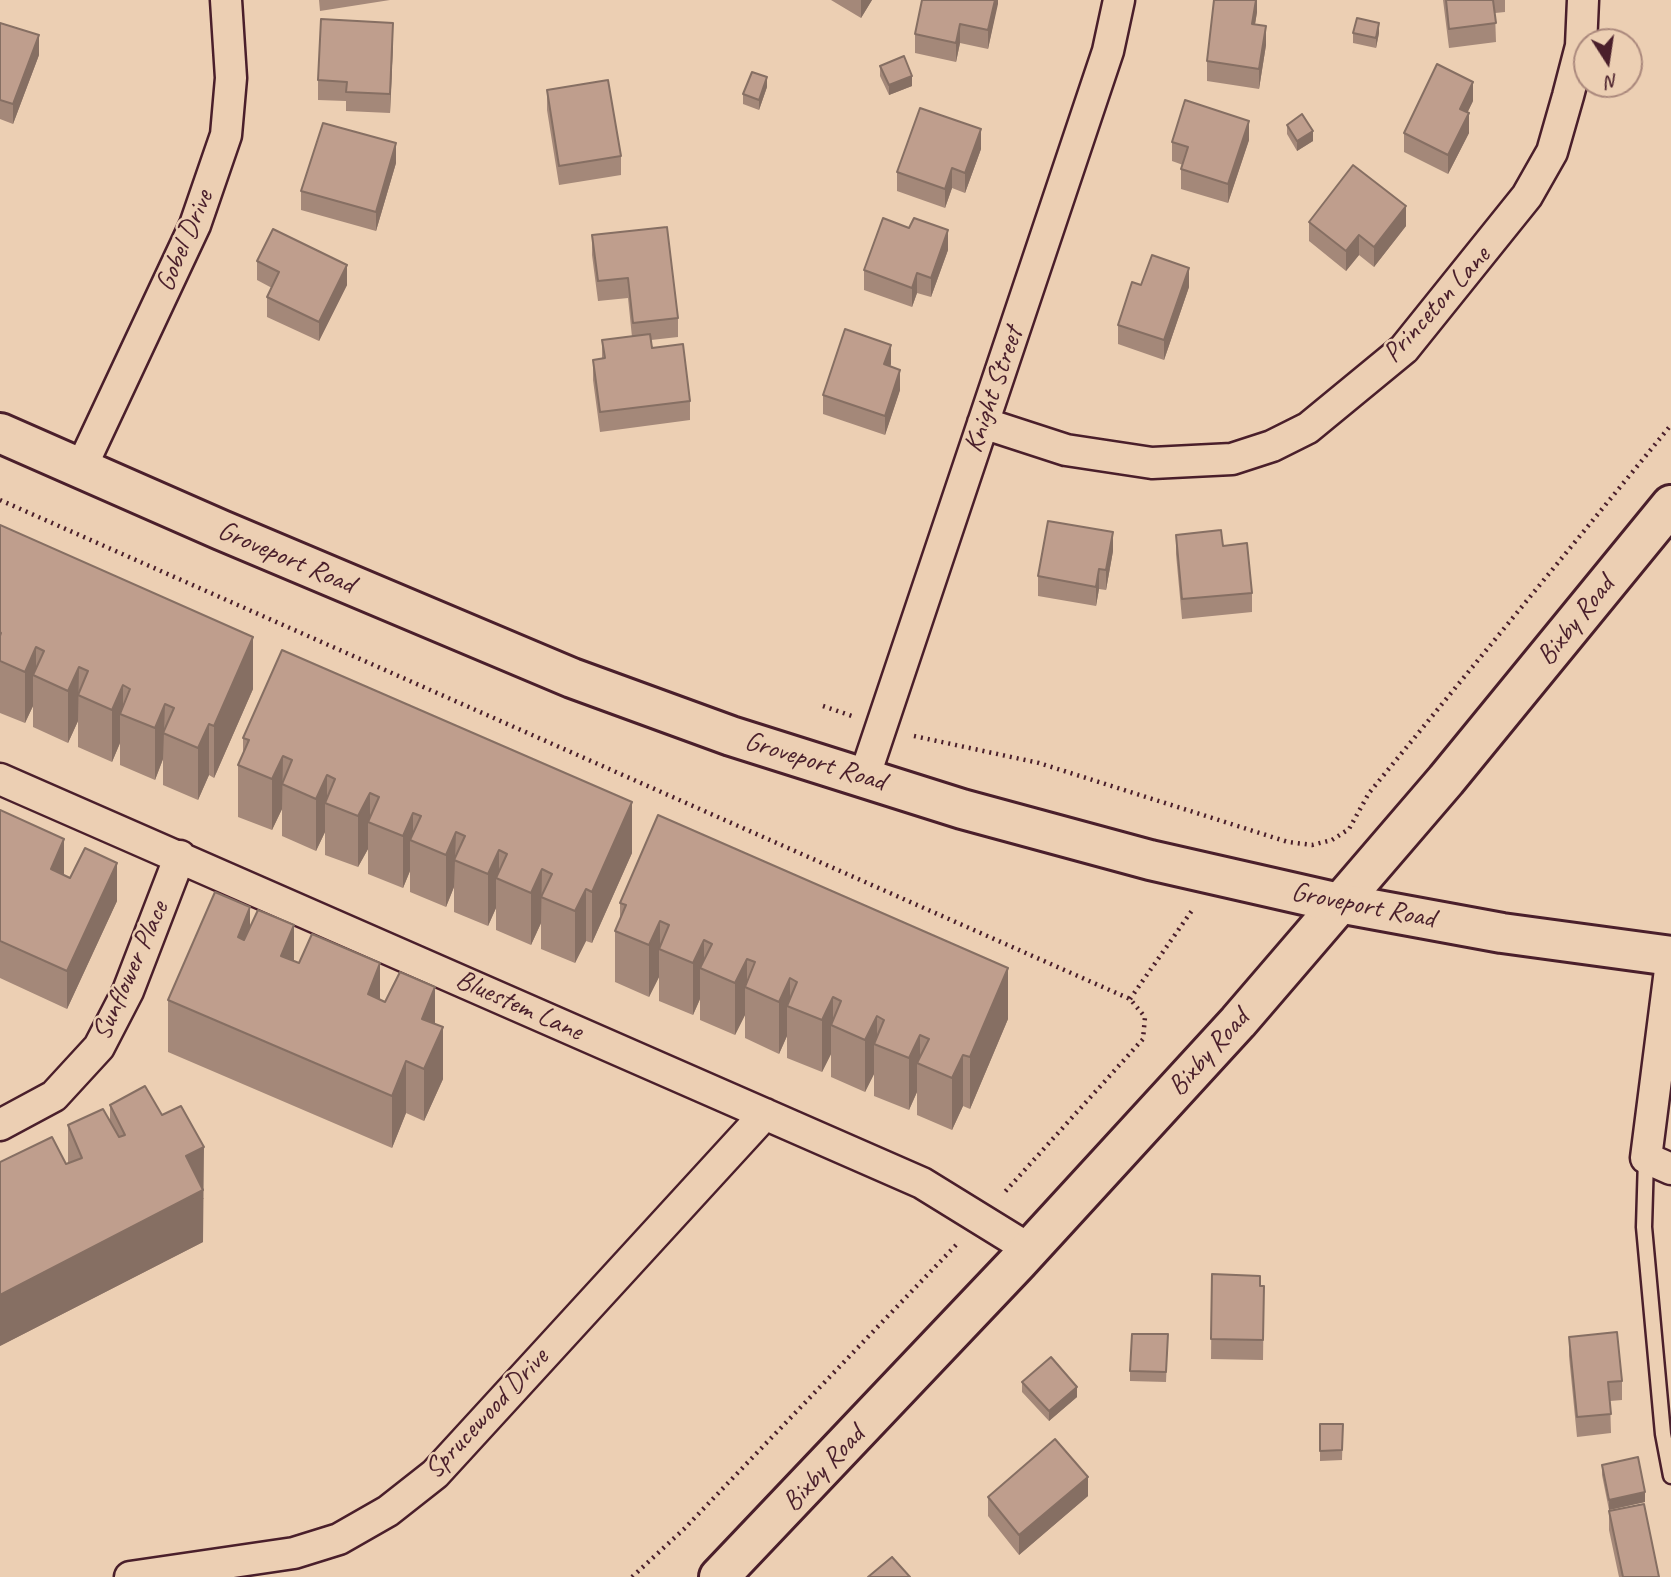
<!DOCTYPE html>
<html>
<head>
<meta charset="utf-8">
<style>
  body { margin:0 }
  #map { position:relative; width:1671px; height:1577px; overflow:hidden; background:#eccfb3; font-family:Caveat,sans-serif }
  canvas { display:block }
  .north { position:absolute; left:1573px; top:28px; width:70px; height:70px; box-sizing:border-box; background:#eccfb3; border:2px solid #ab897d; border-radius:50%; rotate:168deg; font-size:19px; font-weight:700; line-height:28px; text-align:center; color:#4a1f2b }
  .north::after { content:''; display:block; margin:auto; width:24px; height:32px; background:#4a1f2b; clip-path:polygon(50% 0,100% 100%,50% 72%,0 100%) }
</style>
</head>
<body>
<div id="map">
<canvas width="1671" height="1577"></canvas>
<div class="north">N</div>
</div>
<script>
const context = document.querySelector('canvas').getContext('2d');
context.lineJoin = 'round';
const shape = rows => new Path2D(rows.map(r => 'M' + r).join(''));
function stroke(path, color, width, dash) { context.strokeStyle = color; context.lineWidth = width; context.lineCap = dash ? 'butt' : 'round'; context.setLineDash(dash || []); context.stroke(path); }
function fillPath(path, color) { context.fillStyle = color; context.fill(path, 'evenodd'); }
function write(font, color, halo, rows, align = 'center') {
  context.font = font + ' Caveat,sans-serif'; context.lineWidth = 5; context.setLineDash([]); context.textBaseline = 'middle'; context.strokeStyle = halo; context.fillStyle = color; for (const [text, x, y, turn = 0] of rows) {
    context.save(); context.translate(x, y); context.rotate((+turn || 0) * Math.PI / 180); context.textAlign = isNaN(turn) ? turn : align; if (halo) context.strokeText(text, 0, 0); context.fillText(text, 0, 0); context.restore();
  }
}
const lane = shape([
  [1646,1158,1644,1227,1663,1434,1671,1476]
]);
const street = shape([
  [983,423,1066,450,1152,463,1232,459,1272,446,1308,428,1404,349,1527,196,1552,152,1568,96,1581,46,1583,0],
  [81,468,195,225,226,135,231,78,226,0],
  [864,778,1108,51,1119,0],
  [0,779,922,1183,1029,1249],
  [1671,962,1646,1158,1671,1169],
  [0,1125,54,1096,99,1047,128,991,180,856],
  [130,1577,294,1553,339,1539,388,1511,435,1474,765,1114]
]);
const secondary = shape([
  [719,1577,1017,1263,1238,1022,1446,780,1671,505]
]);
const primary = shape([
  [0,433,221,530,572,678,731,736,962,809,1150,860,1339,903,1502,933,1671,956]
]);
stroke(lane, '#4a1f2b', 19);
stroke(street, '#4a1f2b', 35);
stroke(secondary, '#4a1f2b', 44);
stroke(primary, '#4a1f2b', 44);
stroke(shape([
  [0,500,1130,999,1145,1017,1143,1039,1003,1194],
  [823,706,852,716],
  [914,736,1039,763,1288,842,1312,845,1332,840,1349,829,1369,793,1671,425],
  [1130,999,1193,909],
  [632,1577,684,1529,957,1244]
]), '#4a1f2b', 4.5, [2, 5]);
stroke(lane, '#eccfb3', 14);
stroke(street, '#eccfb3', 30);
stroke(secondary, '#eccfb3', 38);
stroke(primary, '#eccfb3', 38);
fillPath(shape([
  [319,0,390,0,320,11],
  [831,0,872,0,861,18],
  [998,0,988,49,960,43,956,62,915,53,915,34],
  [1257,0,1257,12,1255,24,1266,45,1259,89,1207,81,1207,61],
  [1443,0,1505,0,1505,12,1495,13,1496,42,1449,48],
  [0,23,39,55,13,124,0,119],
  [1353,33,1379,33,1376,48,1353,43],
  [393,42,390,113,346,111,346,101,318,100,318,80],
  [880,66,912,86,889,95,880,76],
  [767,87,759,110,743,104,743,94],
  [547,90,621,156,621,175,559,185,547,110],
  [1473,101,1467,113,1469,133,1448,174,1404,152,1404,133],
  [1287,125,1313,141,1297,151,1287,134],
  [1249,140,1228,203,1181,189,1181,169,1183,165,1172,161,1172,142],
  [981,149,965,193,952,188,945,208,897,191,897,172],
  [396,163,376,231,301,210,301,191],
  [1309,222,1406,226,1374,267,1359,255,1346,271,1309,241],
  [592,235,678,318,678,337,651,340,652,348,690,401,690,420,600,432,593,380,593,360,602,359,602,340,632,337,628,298,598,301,592,255],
  [948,250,931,297,917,293,912,307,864,290,864,270],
  [257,261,347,285,319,341,267,317,267,297,272,288,257,280],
  [1141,285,1189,287,1164,360,1118,344,1118,325],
  [891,364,890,367,900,390,885,435,823,414,823,395],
  [0,525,253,689,214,778,209,775,198,800,163,785,163,759,155,780,120,765,120,743,112,762,78,747,78,721,68,743,33,727,33,706,25,723,0,713],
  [1176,535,1223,546,1252,593,1252,612,1182,619,1176,554],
  [1113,551,1106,590,1099,589,1096,606,1038,596,1038,576],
  [243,738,632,853,592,943,586,941,575,963,541,949,541,923,531,945,496,930,496,908,488,926,454,912,454,887,446,907,410,892,410,871,403,888,368,874,368,849,358,867,325,855,325,832,316,851,282,836,282,809,272,830,238,817,238,765,243,753],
  [0,810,64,876,117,901,67,1009,0,978],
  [620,903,1008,1019,970,1109,963,1106,952,1130,917,1115,917,1092,909,1110,874,1096,874,1074,865,1092,831,1077,831,1054,822,1072,787,1058,787,1036,779,1054,745,1038,745,1015,735,1035,700,1020,700,999,693,1015,659,1001,659,977,649,997,615,982,615,931,620,919],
  [250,928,294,962,435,1024,443,1079,424,1121,406,1113,392,1148,168,1052,168,1000],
  [110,1105,204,1199,203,1199,203,1242,0,1346,66,1164,68,1163,68,1125,110,1121],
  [1212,1274,1264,1286,1263,1360,1211,1359],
  [1168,1334,1166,1382,1130,1381,1130,1371],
  [1569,1337,1622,1381,1622,1400,1610,1401,1611,1433,1577,1437,1569,1356],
  [1022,1382,1077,1397,1049,1421,1022,1392],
  [1320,1424,1343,1424,1342,1460,1320,1461],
  [1602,1465,1645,1502,1609,1510,1602,1475],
  [1088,1496,1019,1555,988,1516,988,1497],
  [1609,1511,1659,1577,1619,1577,1609,1530]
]), '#a48879');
fillPath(shape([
  [861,0,872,0,861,18],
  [995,0,998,0,998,4,988,49,988,30],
  [1256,0,1257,0,1257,12,1252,43,1252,24],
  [393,23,393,42,390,113,390,94],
  [1379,23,1379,33,1376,48,1376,38],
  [960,24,960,43,956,62,956,43],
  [1266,26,1266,45,1259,89,1259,69],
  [39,35,39,55,13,124,13,104],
  [912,76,912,86,889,95,889,85],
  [767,77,767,87,759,110,759,100],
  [1473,82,1473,101,1460,128,1460,109],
  [1469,113,1469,133,1448,174,1448,155],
  [1249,121,1249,140,1228,203,1228,184],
  [981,129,981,149,965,193,965,173],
  [1313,131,1313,141,1297,151,1297,141],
  [396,143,396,163,376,231,376,212],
  [952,168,952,188,945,208,945,189],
  [1406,206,1406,226,1374,267,1374,247],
  [948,230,948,250,931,297,931,278],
  [1359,235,1359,255,1346,271,1346,251],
  [347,265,347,285,319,341,319,322],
  [1189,268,1189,287,1164,360,1164,340],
  [917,273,917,293,912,307,912,288],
  [891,345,891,364,884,384,884,364],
  [900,370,900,390,885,435,885,416],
  [1113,532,1113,551,1106,590,1106,570],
  [1099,569,1099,589,1096,606,1096,587],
  [253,637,253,689,214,778,214,726],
  [36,647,36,676,33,675,33,706,25,723,25,672],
  [79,667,78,721,68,743,68,691],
  [123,685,123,715,120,714,120,743,112,762,112,710],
  [165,704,163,759,155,780,155,728],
  [209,724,209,775,198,800,198,748],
  [283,756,282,809,272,830,272,779],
  [327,775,327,804,325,803,325,832,316,851,316,799],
  [370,793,370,823,368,822,368,849,358,867,358,816],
  [632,802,632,853,592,943,592,892],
  [413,813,413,841,410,840,410,871,403,888,403,836],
  [456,832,454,887,446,907,446,855],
  [64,839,64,877,51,869],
  [499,850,499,879,496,878,496,908,488,926,488,874],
  [117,863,117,901,67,1009,67,971],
  [542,869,541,923,531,945,531,893],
  [586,889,586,941,575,963,575,911],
  [250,907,250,959,238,937],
  [660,921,660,950,659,949,659,977,649,997,649,945],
  [294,925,294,977,281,956],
  [704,940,704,969,700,968,700,999,693,1015,693,963],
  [747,959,747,988,745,987,745,1015,735,1035,735,983],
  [380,963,380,1015,368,994],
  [1008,968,1008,1019,970,1109,970,1057],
  [790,978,790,1007,787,1006,787,1036,779,1054,779,1002],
  [435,987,435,1039,422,1019],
  [833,997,833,1026,831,1025,831,1054,822,1072,822,1020],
  [877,1016,877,1045,874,1044,874,1074,865,1092,865,1040],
  [443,1027,443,1079,424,1121,424,1069],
  [920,1035,920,1064,917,1063,917,1092,909,1110,909,1058],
  [963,1055,963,1106,952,1130,952,1078],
  [406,1061,406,1113,392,1148,392,1096],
  [204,1147,203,1242,0,1346,0,1295,186,1156],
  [1077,1387,1077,1397,1049,1421,1049,1411],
  [1088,1477,1088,1496,1019,1555,1019,1535],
  [1645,1492,1645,1502,1609,1510,1609,1500]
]), '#866f63');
const building = shape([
  [922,0,995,0,988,30,960,24,956,43,915,34,922,0],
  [1214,0,1256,0,1252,24,1266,26,1259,69,1207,61,1214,0],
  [1446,0,1493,0,1496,23,1449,29,1446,0],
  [1357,18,1379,23,1376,38,1353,33,1357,18],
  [321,19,393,23,390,94,346,92,347,82,318,80,321,19],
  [0,23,39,35,13,104,0,100,0,23],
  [904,56,912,76,889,85,880,66,904,56],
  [1437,64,1473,82,1460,109,1469,113,1448,155,1404,133,1437,64],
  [752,72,767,77,759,100,743,94,752,72],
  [608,80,621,156,559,166,547,90,608,80],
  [1185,100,1249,121,1228,184,1181,169,1188,147,1172,142,1185,100],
  [920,108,981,129,965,173,952,168,945,189,897,172,920,108],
  [1302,114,1313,131,1297,141,1287,125,1302,114],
  [323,123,396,143,376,212,301,191,323,123],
  [1353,165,1406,206,1374,247,1359,235,1346,251,1309,222,1353,165],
  [883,218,909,228,914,218,948,230,931,278,917,273,912,288,864,270,883,218],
  [667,227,678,318,633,323,628,278,598,281,592,235,667,227],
  [273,229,347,265,319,322,267,297,279,272,257,261,273,229],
  [1152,255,1189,268,1164,340,1118,325,1132,282,1141,285,1152,255],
  [845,329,891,345,884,364,900,370,885,416,823,395,845,329],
  [650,334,652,348,683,344,690,401,600,412,593,360,605,358,602,340,650,334],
  [1048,521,1113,532,1106,570,1099,569,1096,587,1038,576,1048,521],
  [0,525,253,637,214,726,209,724,198,748,163,733,174,708,165,704,155,728,120,714,130,689,123,685,112,710,78,695,88,671,79,667,68,691,33,675,44,651,36,647,25,672,0,661,0,636,1,633,0,632,0,525],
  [1221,530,1223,546,1247,543,1252,593,1182,599,1176,535,1221,530],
  [282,650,632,802,592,892,586,889,575,911,541,897,552,874,542,869,531,893,496,878,507,854,499,850,488,874,454,860,465,836,456,832,446,855,410,840,421,816,413,813,403,836,368,822,379,797,370,793,358,816,325,803,335,779,327,775,316,799,282,784,292,760,283,756,272,779,238,765,249,740,243,738,282,650],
  [0,810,64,839,51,869,70,878,85,848,117,863,67,971,0,941,0,810],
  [658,815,1008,968,970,1057,963,1055,952,1078,917,1063,929,1039,920,1035,909,1058,874,1044,884,1020,877,1016,865,1040,831,1025,841,1001,833,997,822,1020,787,1006,797,982,790,978,779,1002,745,987,755,962,747,959,735,983,700,968,712,944,704,940,693,963,659,949,669,925,660,921,649,945,615,931,626,905,620,903,658,815],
  [215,892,250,907,238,937,244,940,258,910,294,925,281,956,299,963,312,934,380,963,368,994,385,1002,400,972,435,987,422,1019,443,1027,424,1069,406,1061,392,1096,168,1000,215,892],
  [145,1086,162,1115,181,1106,204,1147,186,1156,203,1190,0,1295,0,1162,52,1137,66,1164,82,1158,68,1125,103,1109,119,1137,125,1135,110,1105,145,1086],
  [1212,1274,1260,1276,1260,1286,1264,1286,1263,1340,1211,1339,1212,1274],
  [1617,1332,1622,1381,1608,1382,1611,1414,1577,1417,1569,1337,1617,1332],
  [1132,1334,1168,1334,1166,1372,1130,1371,1132,1334],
  [1051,1357,1077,1387,1049,1411,1022,1382,1051,1357],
  [1320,1424,1343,1424,1342,1450,1320,1451,1320,1424],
  [1055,1439,1088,1477,1019,1535,988,1497,1055,1439],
  [1638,1457,1645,1492,1609,1500,1602,1465,1638,1457],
  [1644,1504,1659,1577,1623,1577,1609,1511,1644,1504],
  [892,1557,910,1577,868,1577,892,1557]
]);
fillPath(building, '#bf9e8d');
stroke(building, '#866f63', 2);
write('28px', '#4a1f2b', '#eccfb3', [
  ["Gobel Drive",185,241,-67],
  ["Princeton Lane",1437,305,-48],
  ["Knight Street",994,390,-71],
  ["Groveport Road",286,558,23],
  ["Bixby Road",1576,621,-51],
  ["Groveport Road",815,762,17],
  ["Groveport Road",1363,906,11],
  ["Sunflower Place",131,971,-66],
  ["Bluestem Lane",519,1006,24],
  ["Bixby Road",1209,1053,-48],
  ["Sprucewood Drive",487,1414,-47],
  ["Bixby Road",824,1469,-47]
]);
</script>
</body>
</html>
